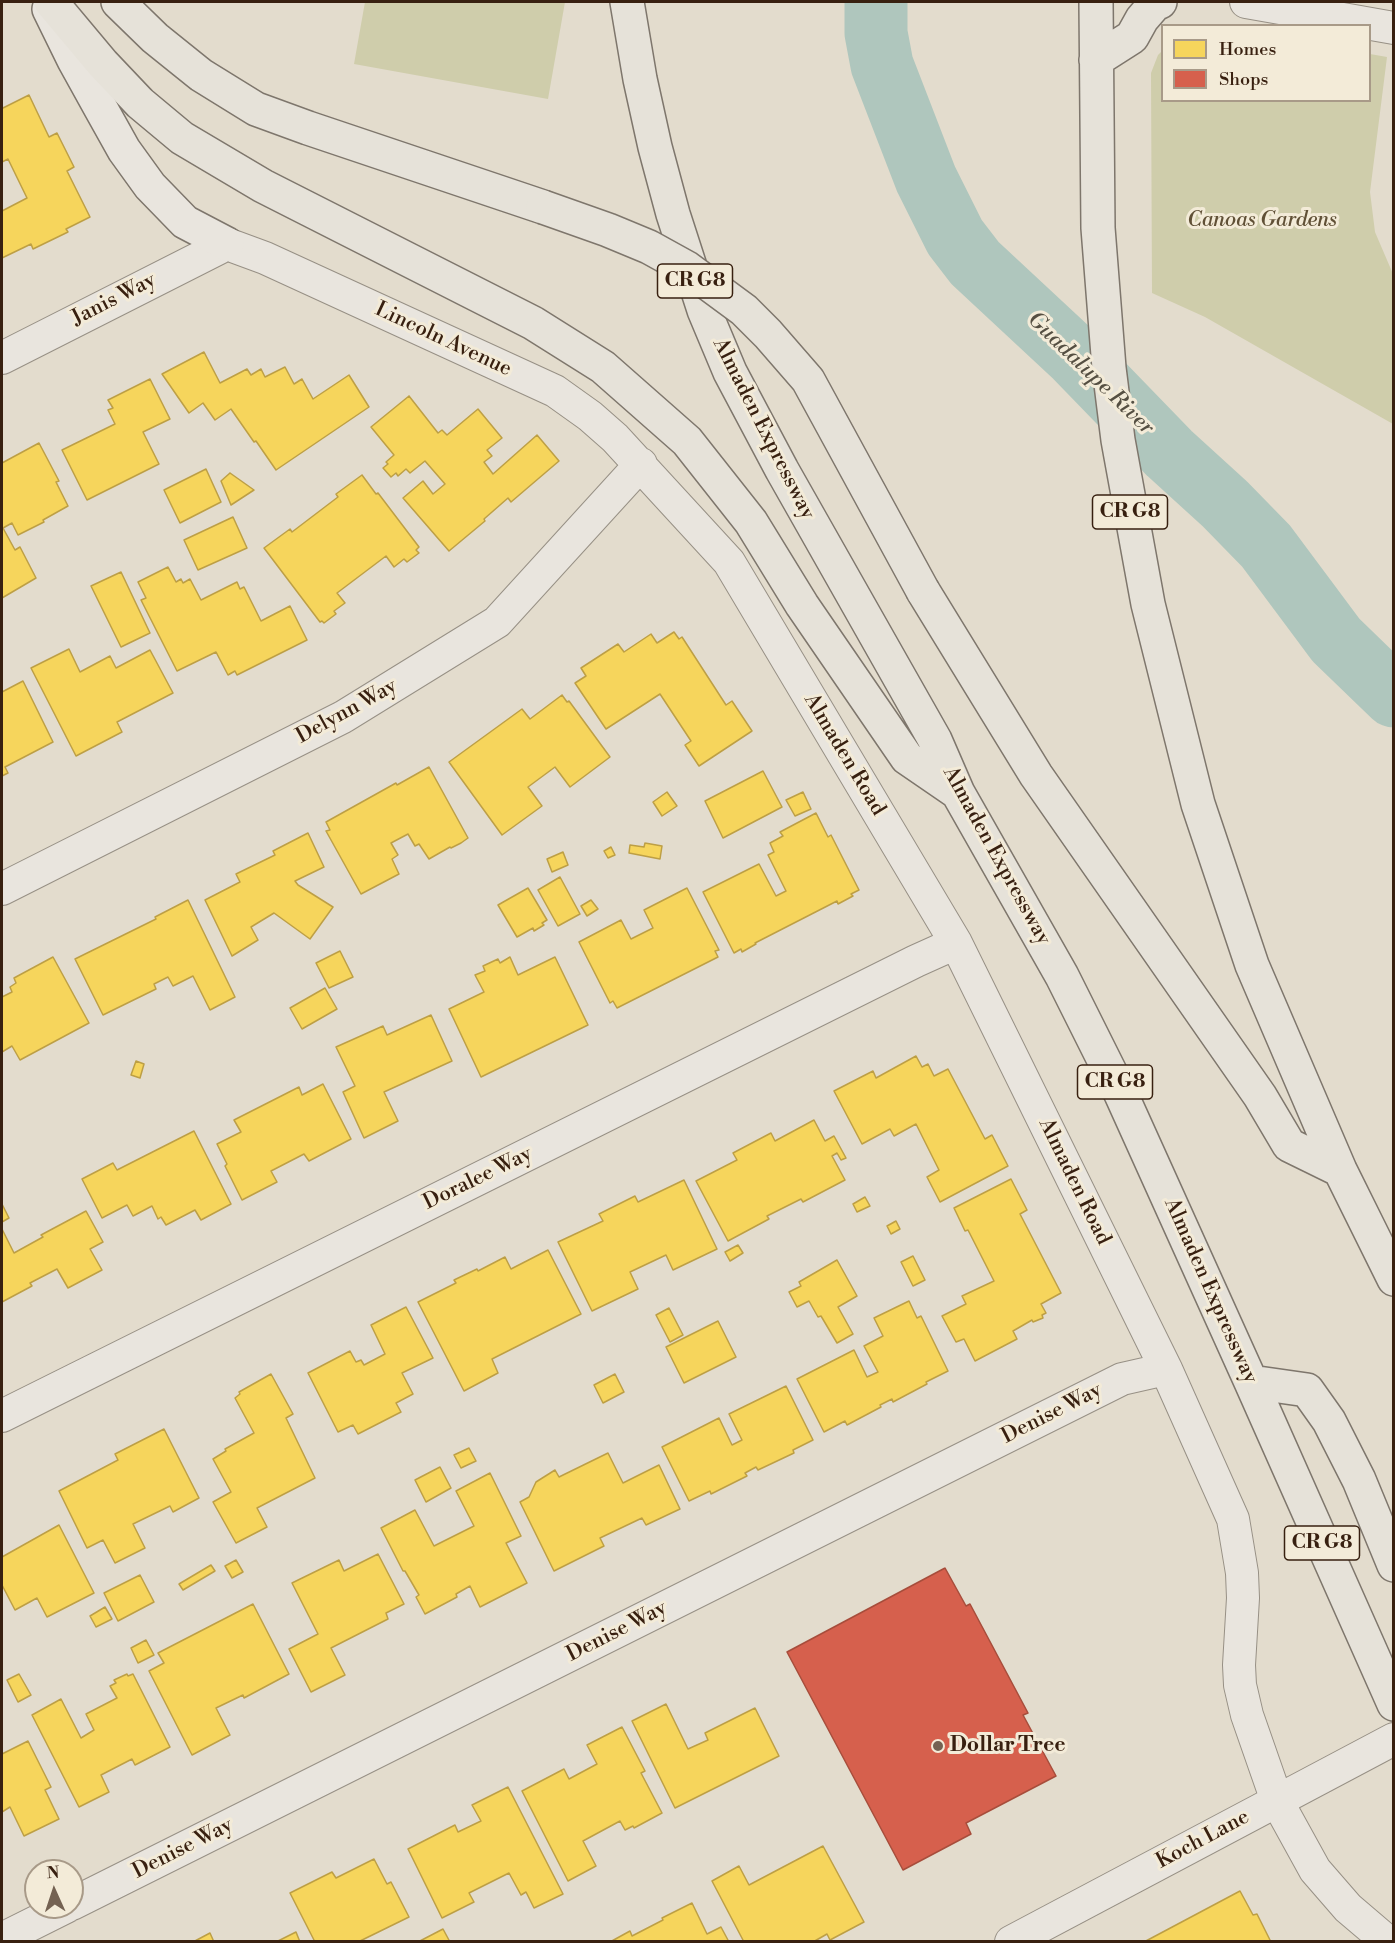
<!DOCTYPE html>
<html>
<head>
<meta charset="utf-8">
<style>
  body { margin:0 }
  #map { position:relative; width:1395px; height:1943px; overflow:hidden; background:#e3dccd; font-family:"Libre Bodoni",serif }
  canvas { display:block }
  .frame { position:absolute; inset:0; border:3px solid #382010; pointer-events:none }
  .legend { position:absolute; left:1161px; top:24px; width:210px; height:78px; box-sizing:border-box; background:#f3ebd8; border:2px solid #a89a88; margin:0; padding:8px 10px; list-style:none; font-size:18px; color:#382010 }
  .legend li { display:flex; align-items:center; gap:12px; height:30px }
  .legend b { width:30px; border:2px solid #a89a88 }
  .north { position:absolute; left:24px; top:1859px; width:60px; height:60px; box-sizing:border-box; background:#f3ebd8; border:2px solid #a89a88; border-radius:50%; rotate:357deg; font-size:16px; font-weight:700; line-height:24px; text-align:center; color:#382010 }
  .north::after { content:''; display:block; margin:auto; width:21px; height:27px; background:#746252; clip-path:polygon(50% 0,100% 100%,50% 72%,0 100%) }
</style>
</head>
<body>
<div id="map">
<canvas width="1395" height="1943"></canvas>
<div class="frame"></div>
<ul class="legend">
<li><b style="height:16px;background:#f6d55c"></b>Homes</li>
<li><b style="height:16px;background:#d6604d"></b>Shops</li>
</ul>
<div class="north">N</div>
</div>
<script>
const context = document.querySelector('canvas').getContext('2d');
context.lineJoin = 'round';
function fillPath(path, color) { context.fillStyle = color; context.fill(path, 'evenodd'); }
const shape = rows => new Path2D(rows.map(r => 'M' + r).join(''));
function stroke(path, color, width, dash) { context.strokeStyle = color; context.lineWidth = width; context.lineCap = dash ? 'butt' : 'round'; context.setLineDash(dash || []); context.stroke(path); }
function write(font, color, halo, rows, align = 'center') {
  context.font = font + ' "Libre Bodoni",serif'; context.lineWidth = 6; context.setLineDash([]); context.textBaseline = 'middle'; context.strokeStyle = halo; context.fillStyle = color; for (const [text, x, y, turn = 0] of rows) {
    context.save(); context.translate(x, y); context.rotate((+turn || 0) * Math.PI / 180); context.textAlign = isNaN(turn) ? turn : align; if (halo) context.strokeText(text, 0, 0); context.fillText(text, 0, 0); context.restore();
  }
}
fillPath(shape([
  [365,2,565,2,548,99,354,64],
  [1162,51,1162,100,1370,100,1370,54,1387,57,1370,192,1375,232,1393,274,1393,424,1205,317,1152,293,1151,73,1158,55]
]), '#cfcdab');
const homes = shape([
  [29,95,49,137,57,133,74,167,67,171,90,217,66,229,68,232,33,249,31,244,2,258,2,211,27,198,8,159,2,162,2,106,3,108,29,95],
  [204,352,220,383,247,369,251,375,261,369,265,377,285,367,294,384,302,379,313,399,349,375,369,407,276,470,256,441,254,442,231,409,215,420,203,403,189,413,162,374,204,352],
  [150,379,170,419,143,432,159,464,87,500,62,450,115,424,108,410,113,408,108,400,150,379],
  [409,396,438,433,442,430,447,435,478,409,502,438,487,450,492,456,484,462,493,474,537,435,559,461,511,502,508,498,484,519,485,521,449,551,403,498,423,481,433,494,445,484,425,461,410,473,406,469,398,476,396,473,391,477,383,468,388,464,386,462,394,455,371,427,409,396],
  [39,443,59,481,56,482,68,506,43,520,44,522,18,535,12,523,3,528,15,550,20,547,36,578,2,598,2,463,39,443],
  [206,469,221,502,180,523,164,490,206,469],
  [230,473,254,490,231,505,221,481,230,473],
  [362,475,376,494,378,493,419,547,416,550,419,553,407,562,404,559,394,567,386,556,337,593,345,603,334,611,336,614,324,623,322,621,320,622,264,548,290,529,292,532,338,497,336,494,362,475],
  [233,517,247,548,198,570,184,540,233,517],
  [168,567,176,582,181,579,183,583,190,579,201,600,237,582,240,589,244,587,261,621,290,606,307,640,237,675,235,671,228,675,216,652,177,671,141,600,146,598,138,582,168,567],
  [121,572,150,633,121,647,91,586,121,572],
  [674,632,679,639,682,637,726,705,732,701,752,731,699,766,685,745,691,741,660,694,606,729,575,683,586,676,581,668,618,644,624,652,651,634,657,643,674,632],
  [69,649,80,672,110,656,116,668,150,650,173,693,117,722,122,732,76,756,31,668,69,649],
  [23,681,53,742,5,767,8,773,2,776,2,692,23,681],
  [562,695,567,702,569,701,610,757,570,787,555,767,528,787,542,806,502,835,449,762,522,709,530,719,562,695],
  [429,767,468,838,461,843,451,848,450,847,429,859,419,844,415,846,408,834,391,843,398,855,392,859,399,874,361,894,326,831,330,830,326,822,396,783,397,785,429,767],
  [763,771,782,807,723,838,705,801,763,771],
  [667,792,677,806,662,816,653,802,667,792],
  [803,792,811,809,795,816,786,800,803,792],
  [816,813,828,837,831,835,859,890,851,894,853,896,838,904,837,901,755,943,756,944,742,952,741,949,734,953,703,892,759,864,776,896,786,891,768,855,774,852,770,843,783,836,780,832,816,813],
  [308,833,324,867,295,881,298,885,333,907,310,939,274,913,251,927,258,940,232,956,205,900,240,882,236,874,275,855,273,851,308,833],
  [645,843,662,846,660,859,629,853,630,845,644,847,645,843],
  [611,847,615,855,608,858,604,851,611,847],
  [563,852,568,865,552,872,547,859,563,852],
  [560,877,580,914,558,926,538,890,560,877],
  [528,888,547,920,542,923,544,925,534,931,533,928,517,937,498,905,528,888],
  [687,888,719,950,715,951,718,957,617,1008,613,1001,610,1003,579,942,621,920,631,939,653,928,644,910,687,888],
  [188,900,235,997,210,1010,193,976,173,986,168,977,154,984,156,989,103,1015,75,959,156,919,155,917,188,900],
  [591,900,598,909,587,916,581,906,591,900],
  [340,951,353,977,329,988,316,963,340,951],
  [53,957,89,1023,20,1060,12,1046,2,1052,2,997,12,992,10,987,16,983,14,978,53,957],
  [510,957,518,975,555,957,588,1025,481,1077,449,1009,484,992,475,975,485,971,483,966,498,959,500,963,510,957],
  [325,988,337,1009,302,1029,290,1008,325,988],
  [431,1015,452,1061,384,1092,398,1121,364,1138,343,1092,355,1086,336,1047,383,1026,387,1035,431,1015],
  [916,1056,922,1067,928,1064,934,1076,948,1069,985,1139,992,1135,1008,1166,940,1202,927,1177,939,1170,916,1124,894,1136,890,1129,862,1144,834,1091,873,1071,876,1078,916,1056],
  [136,1061,144,1064,140,1078,131,1075,136,1061],
  [323,1084,351,1139,309,1161,304,1154,271,1171,277,1182,242,1200,225,1166,227,1164,217,1144,241,1132,234,1120,299,1087,302,1095,323,1084],
  [814,1120,825,1141,834,1136,846,1158,841,1160,837,1153,832,1156,845,1180,803,1202,801,1199,767,1216,769,1219,728,1241,696,1181,737,1160,733,1153,771,1133,775,1141,814,1120],
  [194,1131,231,1204,201,1220,195,1210,166,1225,161,1217,158,1219,152,1206,133,1216,127,1205,102,1218,82,1179,113,1163,117,1170,194,1131],
  [1011,1179,1027,1210,1020,1214,1061,1293,1041,1304,1046,1313,1042,1315,1043,1318,1033,1322,1032,1320,1013,1331,1017,1339,975,1361,964,1339,956,1342,942,1316,966,1304,962,1296,994,1281,968,1230,965,1231,954,1208,1011,1179],
  [684,1180,717,1249,673,1270,666,1255,630,1272,638,1289,592,1311,558,1242,603,1221,599,1214,635,1196,638,1202,684,1180],
  [865,1197,870,1206,857,1212,853,1204,865,1197],
  [2,1204,9,1218,2,1222,2,1204],
  [86,1211,103,1242,90,1249,102,1270,68,1288,57,1269,30,1283,32,1286,2,1302,2,1229,14,1253,43,1237,41,1235,86,1211],
  [896,1221,900,1229,891,1234,887,1226,896,1221],
  [738,1245,743,1253,730,1261,725,1252,738,1245],
  [548,1250,581,1314,492,1359,498,1373,464,1391,418,1302,456,1283,454,1280,477,1269,478,1271,505,1257,511,1269,548,1250],
  [913,1256,925,1280,913,1286,901,1262,913,1256],
  [837,1260,857,1296,838,1307,853,1334,837,1343,821,1316,818,1317,809,1301,797,1307,789,1292,801,1286,799,1282,837,1260],
  [909,1301,917,1318,921,1316,948,1371,926,1382,927,1384,893,1402,892,1399,880,1405,881,1407,847,1425,845,1421,824,1432,797,1379,854,1350,867,1377,878,1372,864,1346,883,1336,874,1318,909,1301],
  [406,1307,433,1358,402,1373,413,1394,396,1403,401,1412,358,1434,353,1425,338,1432,308,1373,350,1351,356,1362,361,1360,364,1365,385,1354,371,1325,406,1307],
  [669,1308,683,1335,670,1342,656,1315,669,1308],
  [718,1321,736,1357,684,1383,666,1347,718,1321],
  [271,1374,293,1414,286,1418,315,1478,257,1508,267,1527,236,1543,213,1502,231,1492,213,1459,226,1451,225,1449,254,1433,235,1398,240,1394,239,1392,271,1374],
  [615,1374,624,1392,603,1403,594,1385,615,1374],
  [786,1386,813,1440,793,1450,794,1453,758,1470,756,1467,745,1473,747,1476,711,1494,710,1491,689,1501,662,1447,719,1418,732,1445,742,1440,729,1414,786,1386],
  [164,1429,199,1498,173,1512,170,1506,133,1524,145,1548,115,1563,103,1540,87,1548,59,1491,118,1460,115,1454,164,1429],
  [469,1448,476,1461,461,1468,454,1455,469,1448],
  [608,1453,623,1483,659,1465,680,1509,646,1525,642,1518,600,1538,604,1546,554,1571,520,1502,529,1497,536,1482,555,1470,559,1477,608,1453],
  [440,1467,451,1488,426,1502,415,1480,440,1467],
  [490,1473,521,1536,506,1543,527,1583,480,1607,470,1586,456,1594,457,1597,425,1614,416,1597,419,1595,405,1571,403,1571,381,1528,415,1510,434,1546,474,1526,456,1491,490,1473],
  [59,1525,94,1593,47,1617,37,1598,15,1610,2,1585,2,1557,59,1525],
  [378,1554,404,1604,386,1613,388,1619,331,1648,345,1675,311,1692,289,1649,318,1634,292,1583,339,1560,344,1571,378,1554],
  [236,1560,243,1572,232,1578,225,1566,236,1560],
  [211,1565,215,1571,183,1590,179,1584,211,1565],
  [140,1575,154,1602,118,1621,104,1593,140,1575],
  [253,1604,289,1674,244,1698,243,1695,216,1708,230,1735,192,1755,149,1671,164,1663,158,1653,253,1604],
  [105,1607,112,1619,96,1627,90,1616,105,1607],
  [146,1640,154,1655,138,1663,131,1648,146,1640],
  [19,1674,31,1695,18,1702,7,1680,19,1674],
  [127,1674,128,1676,133,1674,170,1747,135,1765,132,1759,101,1775,109,1792,79,1807,32,1715,61,1699,81,1738,94,1730,86,1714,117,1698,110,1686,116,1683,114,1680,127,1674],
  [666,1704,688,1749,708,1740,705,1733,755,1708,779,1756,675,1808,632,1721,666,1704],
  [622,1727,645,1771,641,1773,662,1813,634,1828,633,1826,625,1830,620,1821,583,1841,596,1866,568,1881,522,1791,564,1769,569,1779,597,1764,587,1745,622,1727],
  [28,1741,51,1787,45,1790,59,1819,24,1836,10,1807,2,1812,2,1754,28,1741],
  [508,1787,563,1894,534,1908,526,1892,521,1895,509,1873,469,1893,474,1902,442,1918,408,1849,455,1825,458,1832,481,1821,472,1805,508,1787],
  [823,1846,864,1922,830,1940,827,1934,813,1942,744,1942,712,1881,739,1866,749,1885,823,1846],
  [374,1859,387,1884,391,1882,409,1917,358,1942,315,1942,290,1893,332,1872,336,1878,374,1859],
  [1240,1891,1253,1915,1257,1914,1271,1942,1144,1942,1240,1891],
  [692,1903,707,1934,721,1927,729,1942,610,1942,630,1931,632,1936,663,1920,662,1918,692,1903],
  [443,1929,450,1942,418,1942,443,1929],
  [296,1932,300,1942,276,1942,296,1932],
  [210,1933,214,1942,193,1942,210,1933]
]);
fillPath(homes, '#f6d55c');
stroke(homes, '#bd9f45', 1.5);
const shops = shape([
  [945,1568,966,1606,970,1604,1028,1713,1023,1715,1056,1776,966,1823,971,1834,903,1870,787,1652,945,1568]
]);
fillPath(shops, '#d6604d');
stroke(shops, '#a74d3b', 1.5);
stroke(shape([
  [876,2,876,33,882,65,926,179,955,237,975,263,1076,357,1169,453,1225,504,1266,546,1336,640,1394,696]
]), '#afc6bd', 63);
const street = shape([
  [1246,2,1394,28],
  [2,358,227,244,265,258,555,391,590,416,615,438,729,562,956,943,1166,1369,1233,1519,1242,1573,1243,1598,1239,1665,1240,1685,1247,1715,1277,1801,1315,1870,1348,1908,1388,1942],
  [2,889,343,717,497,622,641,464],
  [2,1416,916,961,956,943],
  [72,1904,1122,1379,1166,1369],
  [2,1939,66,1907],
  [1011,1942,1394,1739]
]);
const secondary = shape([
  [49,9,74,60,100,107,124,150,150,186,185,222,227,244]
]);
const primary = shape([
  [51,2,103,64,140,103,182,138,263,186,533,323,603,367,687,441,751,522,802,605,907,758,958,793],
  [118,2,155,38,201,75,256,109,308,128,543,207],
  [627,2,640,79,655,147,673,214,704,310,730,372,782,470,935,740,958,793,1062,976,1121,1094,1251,1382,1394,1704],
  [1096,2,1098,228,1109,368,1118,440,1148,604,1198,804,1252,965,1340,1170,1394,1279],
  [1096,60,1132,37,1142,19,1155,4,1160,2],
  [923,591,1036,775,1260,1096,1289,1145,1340,1170],
  [1251,1382,1307,1390,1329,1421,1359,1480,1394,1565]
]);
stroke(street, '#979085', 34);
stroke(secondary, '#7e766c', 36);
stroke(primary, '#7e766c', 36);
stroke(street, '#e9e5de', 32);
stroke(secondary, '#e9e5de', 33);
stroke(primary, '#e6e2d9', 33);
const primaryBridge = shape([
  [543,207,608,230,649,247,687,268,744,310,768,334,808,380,923,591]
]);
stroke(primaryBridge, '#7e766c', 36, []);
stroke(primaryBridge, '#e6e2d9', 33);
for (const [x, y, r, color] of [
  [938,1746,6,"#746252"]
]) { const dot = new Path2D(); dot.arc(x, y, r, 0, 2 * Math.PI); context.fillStyle = color; context.fill(dot); stroke(dot, '#f3ebd8', 2); }
for (const [x, y, w] of [
  [695,281,75],
  [1130,512,75],
  [1115,1082,75],
  [1322,1543,75]
]) { const box = new Path2D(); box.roundRect(x - w / 2, y - 17, w, 34, 4.5); context.fillStyle = '#f3ebd8'; context.fill(box); stroke(box, '#382010', 1.5); }
write('bold 20px', '#382010', null, [
  ["CR G8",695,281],
  ["CR G8",1130,512],
  ["CR G8",1115,1082],
  ["CR G8",1322,1543]
]);
write('italic 21px', '#605036', '#f3ebd8', [
  ["Canoas Gardens",1262,221]
]);
write('21px', '#382010', '#f3ebd8', [
  ["Janis Way",114,300,-27],
  ["Lincoln Avenue",443,340,25],
  ["Almaden Expressway",763,429,63],
  ["Delynn Way",347,712,-29],
  ["Almaden Road",844,755,59],
  ["Almaden Expressway",996,856,61],
  ["Doralee Way",478,1179,-26],
  ["Almaden Road",1074,1182,64],
  ["Almaden Expressway",1210,1291,66],
  ["Denise Way",1052,1414,-27],
  ["Denise Way",617,1632,-27],
  ["Koch Lane",1203,1840,-28],
  ["Denise Way",183,1849,-27]
]);
write('bold 21px', '#382010', '#f3ebd8', [
  ["Dollar Tree",950,1746]
], 'left');
write('italic 22px', '#554f42', '#f3ebd8', [
  ["Guadalupe River",1090,374,44]
]);
</script>
</body>
</html>
